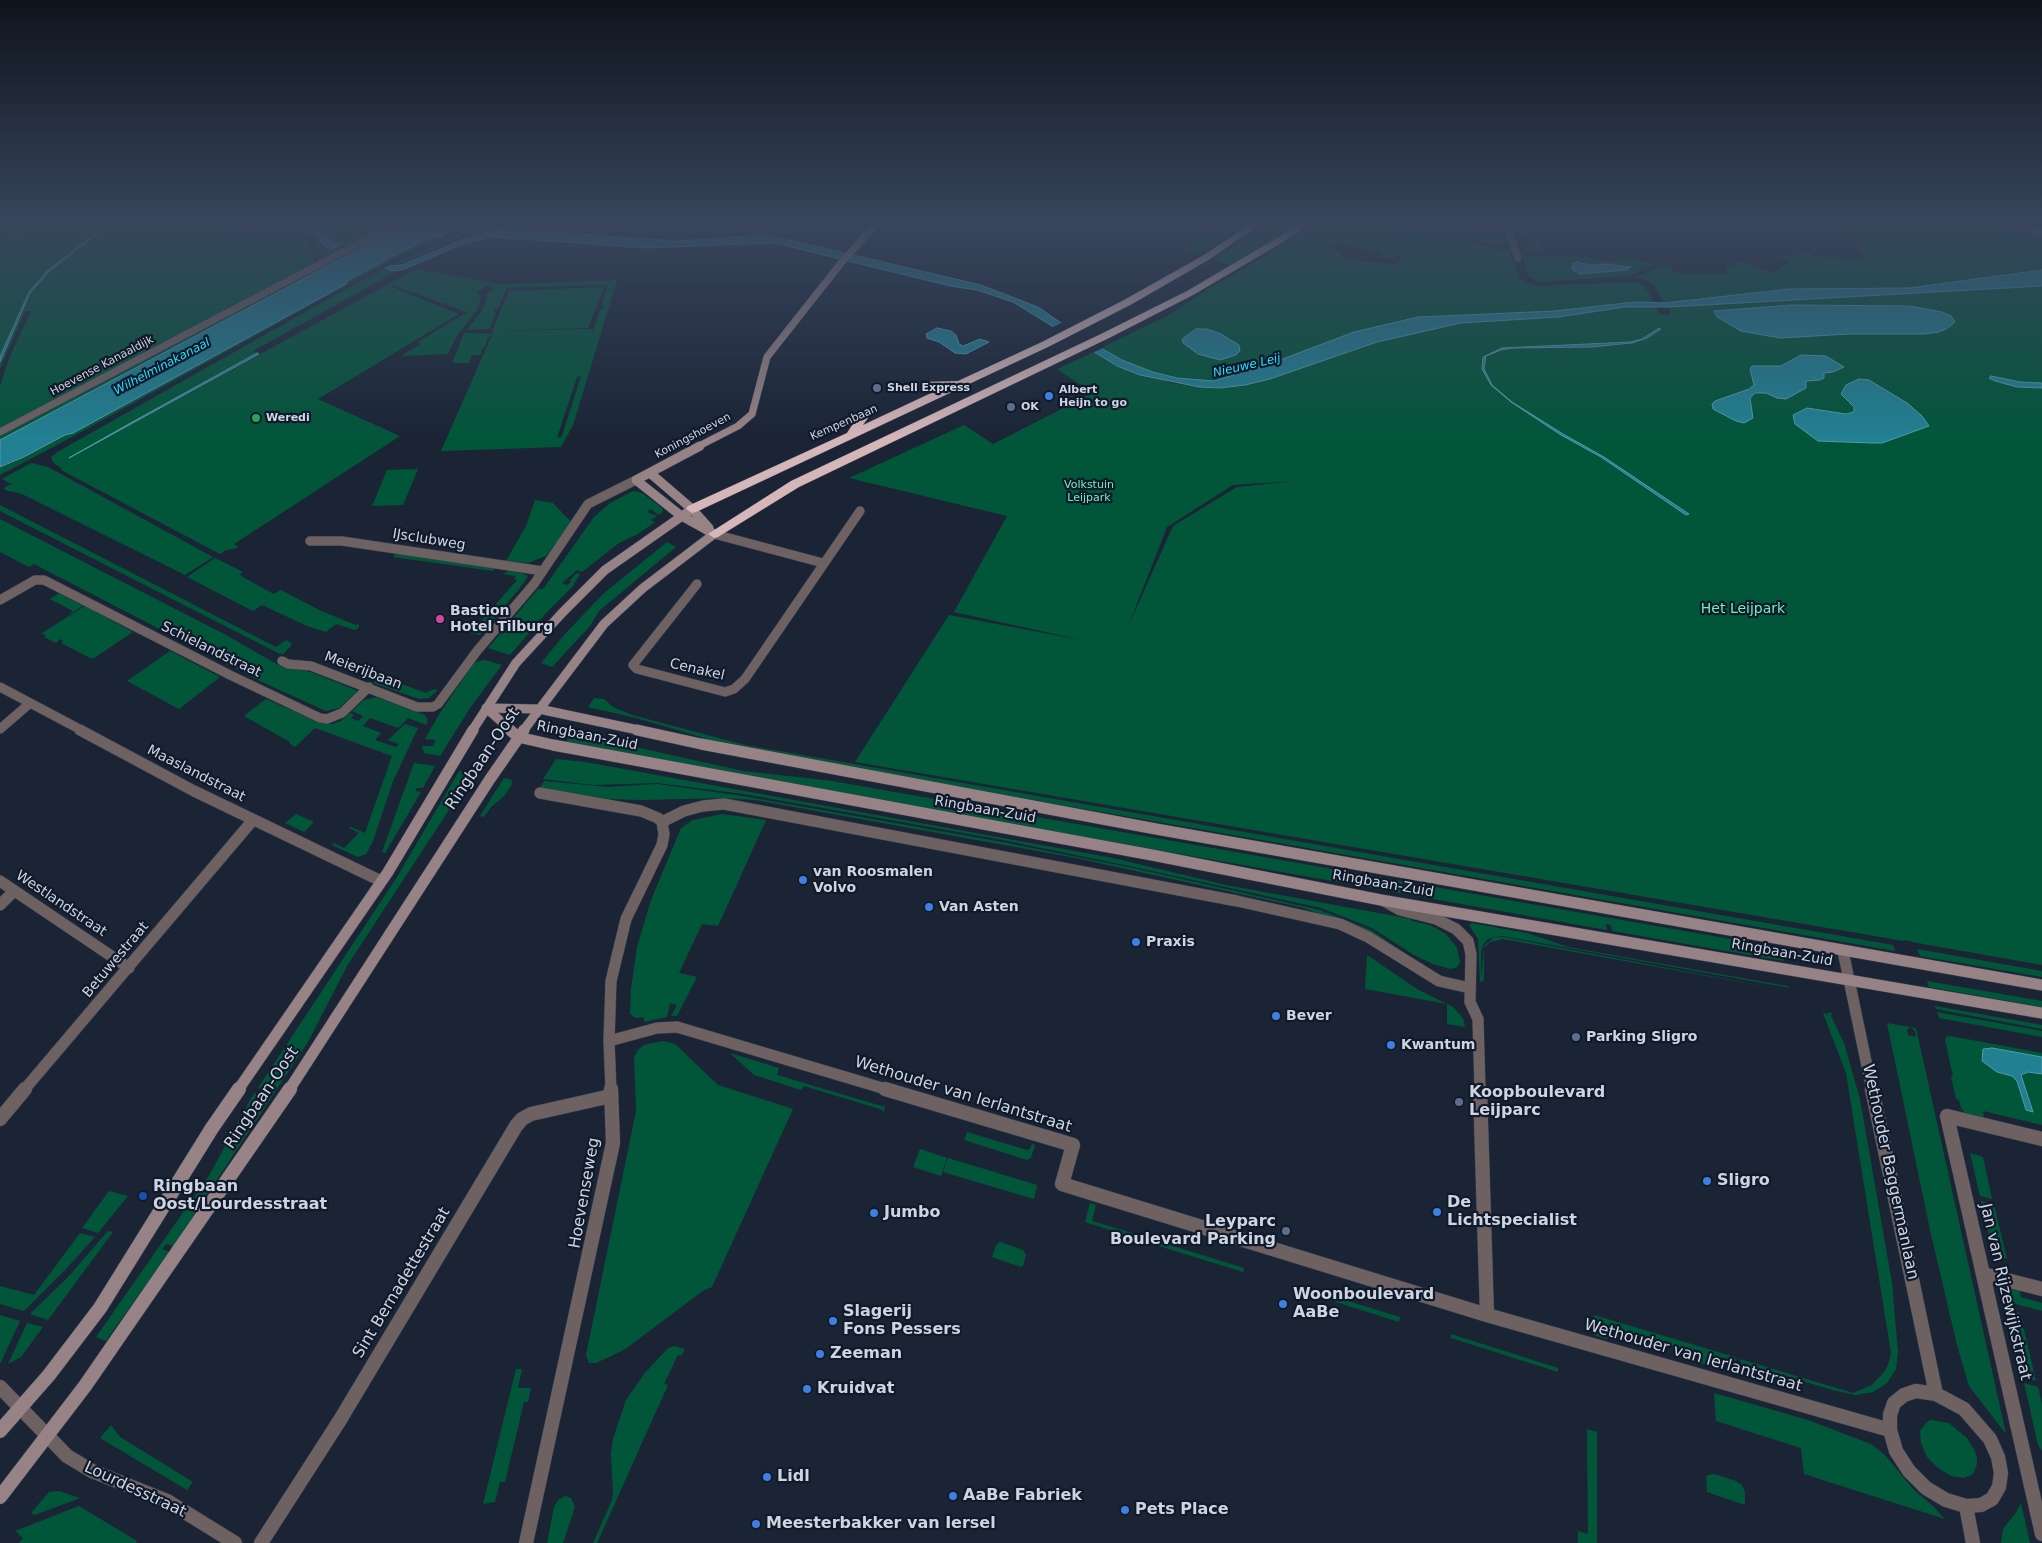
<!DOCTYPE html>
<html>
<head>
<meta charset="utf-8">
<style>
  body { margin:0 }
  canvas { display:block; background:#1a2435 }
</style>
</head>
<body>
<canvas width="2042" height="1543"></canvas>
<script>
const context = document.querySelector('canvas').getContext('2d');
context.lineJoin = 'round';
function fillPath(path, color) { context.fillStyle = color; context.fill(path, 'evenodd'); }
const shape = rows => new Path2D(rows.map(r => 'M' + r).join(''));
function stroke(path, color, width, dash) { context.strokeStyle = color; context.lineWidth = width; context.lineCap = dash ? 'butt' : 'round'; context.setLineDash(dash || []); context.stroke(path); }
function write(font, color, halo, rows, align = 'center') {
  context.font = font + ' "DejaVu Sans",sans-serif'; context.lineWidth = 4.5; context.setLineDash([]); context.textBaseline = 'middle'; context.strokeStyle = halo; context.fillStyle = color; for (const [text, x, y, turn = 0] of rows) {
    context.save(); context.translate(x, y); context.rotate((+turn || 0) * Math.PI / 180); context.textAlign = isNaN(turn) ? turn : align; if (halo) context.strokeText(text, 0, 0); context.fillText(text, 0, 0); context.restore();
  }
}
fillPath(shape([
  [0,222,34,222,31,225,36,222,107,222,100,229,109,222,103,228,113,222,289,226,310,231,321,243,338,245,330,241,316,226,298,222,390,222,324,258,319,252,313,237,238,231,237,233,297,238,306,240,308,242,315,262,0,428,0,386,10,356,31,311,25,311,0,369,0,362,30,293,51,270,100,231,46,272,29,292,0,356,0,248,28,228,0,247],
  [405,222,410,222,0,440,0,434],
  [468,222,443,236,394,259,72,437,0,475,0,468,24,458,65,435,73,433,346,284,348,281,402,251,427,239,440,237],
  [478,222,487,222,408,262,394,264,386,268,385,270,391,273,388,276,253,351,257,353,70,458,416,269,500,284,617,280,573,425,561,447,441,451,492,335,486,340,487,342,484,348,482,349,481,355,472,355,469,363,452,363,464,333,492,334,494,331,590,329,590,330,593,330,600,310,603,309,604,305,601,305,608,285,507,288,498,308,495,309,493,312,496,313,489,329,467,330,481,312,487,299,486,295,495,288,486,285,477,292,481,299,477,310,456,337,448,354,401,356,421,344,418,342,467,312,394,286,392,287,459,314,318,399,400,436,234,544,238,547,237,548,226,550,220,554,61,470,62,469,53,462,51,457,59,451,360,281,385,268,444,241],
  [581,376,562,436,557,438,577,377],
  [1228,222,1249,222,1199,254,1185,248],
  [1272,222,1294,222,1272,240,1229,266,1214,260],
  [1315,222,1370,222,1502,236,1505,245,1495,245,1457,235,1421,233,1418,235,1463,239,1494,249,1510,251,1520,278,1527,283,1537,286,1632,282,1644,285,1654,302,1635,302,1555,311,1418,318,1389,324,1214,381,1177,378,1153,372,1122,360,1101,348,1169,315,1213,286,1259,260],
  [1334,242,1382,253,1381,258,1402,256,1396,265,1339,258,1342,253,1327,247],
  [1207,329,1233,340,1220,360,1198,354,1183,343],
  [1512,222,1526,222,1542,250,1523,250,1521,246,1533,245,1528,235,1518,234],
  [1835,222,1994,222,2042,241,2042,270,1909,288,1789,289,1664,303,1654,286,1648,281,1637,277,1661,265,1669,266,1675,273,1729,274,1725,267,1743,261,1772,273,1790,262,1779,257,1810,253,1815,257,1867,258],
  [1522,257,1586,257,1613,262,1619,257,1655,264,1629,276,1540,282,1529,277],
  [1602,264,1628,265,1631,269,1580,274,1590,265],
  [2042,286,2042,965,1912,942,1911,941,1904,940,1904,941,855,762,949,615,1086,641,954,612,1007,516,849,478,964,425,993,444,1093,393,1057,369,1094,352,1171,383,1199,387,1220,388,1245,385,1270,379,1377,342,1461,323,1559,317,1625,307,1656,306,1659,314,1671,315,1669,307],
  [1294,481,1237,487,1173,526,1127,629,1167,527,1233,485],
  [604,287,588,328,492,331,509,291],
  [31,463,48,467,213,557,185,575,22,494,5,490,4,488,8,485,13,485,2,479],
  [418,469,403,505,372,506,387,470],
  [633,491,642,493,662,508,663,512,658,515,651,509,647,512,657,516,651,520,655,522,638,534,619,543,582,572,577,570,562,583,567,585,571,582,569,581,577,573,580,574,573,586,546,613,510,655,488,648,538,589,543,589,594,517,610,503],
  [535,500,553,503,572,523,546,556,528,563,506,561,526,526],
  [0,505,276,647,286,640,291,643,291,646,283,654,278,653,0,511],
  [0,519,226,635,282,667,311,672,358,691,339,708,326,711,260,681,34,564,29,567,0,552],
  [667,542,676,547,599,611,590,626,552,667,541,663,564,635,603,594],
  [396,553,428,557,495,568,493,571,393,557],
  [215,558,243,572,240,574,241,576,266,590,274,594,281,590,321,611,356,625,359,624,359,627,355,630,336,624,326,632,307,626,262,605,253,611,187,577],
  [509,571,521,573,528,576,520,588,480,635,471,633,517,580,514,579,516,576,503,574],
  [59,593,61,594,83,606,67,616,73,611,50,599],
  [85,606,116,623,133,632,94,658,90,658,61,643,63,641,60,639,56,643,44,637,46,636,42,633],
  [170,651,220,677,179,709,127,681],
  [485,660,502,665,470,708,440,756,424,753,422,746,433,746,436,740,425,739,440,713,472,666,476,662],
  [380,676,426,693,434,689,438,690,429,698,419,699,373,683],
  [377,697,425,715,428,720,426,725,408,718,398,728,370,718,363,726,381,733,375,740,396,747,399,744,388,740,405,724,418,728,393,781,373,841,366,854,358,857,332,845,334,843,344,848,359,833,349,828,351,827,365,833,392,756,315,728,295,747,289,743,290,742,244,716,266,699,320,723,332,724,341,721,350,713,354,715,351,718,358,721,363,716,352,711,364,700],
  [594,698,604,699,613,707,632,715,745,745,1893,945,1895,951,742,749,636,718,588,707],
  [572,733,743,771,832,781,1781,948,1784,961,1612,931,1611,925,1606,924,1607,930,659,761,566,742],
  [556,759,585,762,1113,858,1226,885,1411,919,1412,921,1430,925,1446,934,1457,948,1460,962,1457,967,1451,969,1433,964,1414,955,1372,928,1321,908,1134,867,1003,840,744,794,657,783,593,785,543,779],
  [414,763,435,766,423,788,417,788,415,791,421,792,385,853,382,852],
  [459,771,473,773,347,966,308,1042,173,1246,166,1244,162,1249,169,1252,117,1325,106,1341,96,1337,210,1174,251,1098,254,1093,261,1095,264,1090,258,1088,397,877],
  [504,778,512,780,511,782,513,783,504,796,491,807,484,817,480,816],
  [544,781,608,787,657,784,743,796,1002,842,1133,868,1320,910,1371,930,1403,952,1355,927,1304,908,1076,858,755,800,724,798,642,800,609,799,540,788],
  [296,814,314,822,304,832,285,823],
  [722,814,766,820,718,926,702,924,679,973,697,977,677,1016,671,1016,677,1005,670,1003,667,1017,644,1022,644,1017,636,1018,630,1014,631,989,637,947,651,900,681,828,693,820],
  [1472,923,1527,933,1568,947,1787,986,1790,988,1502,936,1488,939,1483,945,1481,953,1481,980,1484,946,1493,938,1503,937,1790,991,1503,939,1490,942,1484,948,1484,980,1480,982,1478,939,1469,925],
  [1917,949,2042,971,2042,977,1920,956],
  [1367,955,1417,989,1447,1004,1452,1006,1463,1018,1465,1027,1447,1024,1447,1004,1365,989],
  [1927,981,2042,1001,2042,1007,1929,987],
  [1935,1006,2042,1025,2042,1029,1936,1009],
  [1829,1012,1832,1013,1831,1016,1844,1043,1860,1099,1892,1283,1898,1352,1896,1369,1887,1383,1873,1392,1856,1395,1832,1390,1783,1375,1784,1384,1743,1373,1740,1359,1853,1393,1872,1385,1885,1371,1889,1362,1891,1353,1846,1073,1823,1013,1828,1014],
  [1937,1012,2042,1031,2042,1037,1939,1018],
  [1887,1023,1909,1027,1909,1029,1907,1029,1908,1035,1916,1037,1915,1031,1911,1027,1916,1028,2006,1434,1969,1386,1957,1345,1930,1230],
  [1950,1036,2042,1053,2042,1125,1983,1111,1984,1118,1965,1113,1961,1108,1959,1100,1956,1099,1951,1076,1953,1076,1945,1040,1946,1037],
  [663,1041,675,1044,718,1085,793,1109,712,1287,704,1290,624,1350,596,1363,589,1363,586,1355,636,1111,634,1057,638,1050,644,1045],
  [730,1053,779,1068,777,1075,885,1107,883,1114,883,1110,804,1086,801,1090,754,1075],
  [967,1132,1027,1150,1030,1149,1032,1144,1035,1145,1031,1158,1027,1160,964,1140],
  [920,1149,947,1158,941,1176,913,1167],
  [1970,1153,1983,1157,1992,1199,1980,1196],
  [948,1158,1037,1185,1034,1199,943,1172],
  [109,1191,128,1196,98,1233,82,1228],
  [1981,1201,1994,1205,2007,1259,1999,1256,1992,1248],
  [1090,1203,1096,1205,1092,1221,1142,1236,1141,1240,1085,1222],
  [108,1231,113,1232,48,1320,30,1314,68,1277],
  [80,1233,95,1237,65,1270,24,1311,0,1304,0,1286,34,1295],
  [1150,1239,1244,1268,1243,1272,1149,1243],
  [1000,1242,1023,1250,1026,1255,1023,1266,1021,1267,992,1257,996,1245],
  [1292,1284,1400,1317,1399,1322,1292,1288],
  [2004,1285,2019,1287,2021,1297,2042,1303,2042,1311,2004,1301,2001,1287],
  [2007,1310,2020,1313,2036,1381,2022,1377],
  [0,1315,20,1321,0,1364],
  [1594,1315,1735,1357,1736,1361,1710,1355,1712,1366,1699,1363,1698,1352,1607,1329,1607,1339,1594,1335],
  [27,1323,43,1327,21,1357,8,1364],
  [1451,1334,1558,1368,1558,1372,1451,1338],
  [675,1346,685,1349,681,1356,678,1355,664,1384,668,1385,597,1543,593,1543,612,1500,613,1493,611,1454,613,1439,626,1400,644,1374,668,1348],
  [516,1369,522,1369,518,1388,531,1388,528,1402,524,1402,505,1482,500,1482,495,1502,483,1504],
  [2024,1383,2038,1387,2042,1405,2042,1451,2038,1445],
  [1714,1393,1808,1420,1871,1444,1884,1454,1914,1490,1933,1506,1945,1519,1804,1474,1801,1448,1716,1421],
  [1930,1420,1949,1423,1967,1438,1975,1451,1977,1458,1977,1464,1973,1474,1964,1478,1951,1476,1938,1468,1927,1457,1921,1443,1920,1431,1926,1423],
  [111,1425,120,1437,193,1482,187,1490,100,1438],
  [1587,1429,1597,1432,1597,1543,1578,1543,1578,1531,1588,1534],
  [1714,1474,1736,1481,1742,1485,1745,1492,1745,1505,1707,1492,1706,1477,1708,1475],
  [59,1491,80,1498,35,1515,31,1513,49,1492],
  [565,1496,571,1498,575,1507,563,1543,547,1543,554,1507,558,1500],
  [2021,1503,2030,1543,2001,1543,2003,1529,2015,1514],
  [79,1506,137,1541,136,1543,19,1543,23,1538,15,1531]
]), '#01563a');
const water = shape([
  [143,222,299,222,319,228,330,241,339,245,332,249,326,247,313,233,294,226,143,222],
  [410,222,467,222,440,237,427,239,402,251,347,281,346,284,73,433,65,435,24,457,0,467,0,440,410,222],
  [509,222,532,222,521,230,678,241,763,235,781,238,981,285,1038,307,1080,336,1122,360,1153,372,1177,378,1214,381,1272,363,1354,332,1418,317,1555,311,1635,302,1664,303,1789,289,1909,288,2042,270,2042,286,1669,307,1625,307,1559,317,1461,323,1377,342,1270,379,1245,385,1220,388,1199,387,1140,375,1117,366,1013,302,977,290,950,286,775,243,645,248,492,237,465,243,402,270,391,271,385,268,390,266,402,265,464,239,499,229,509,222],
  [99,231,101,231,51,270,30,293,0,362,1,354,29,292,46,272,99,231],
  [1577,262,1590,265,1607,264,1631,267,1627,270,1580,274,1572,269,1573,263,1577,262],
  [1792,305,1910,306,1942,312,1951,316,1955,322,1948,328,1939,332,1924,334,1849,334,1780,338,1741,331,1717,317,1714,311,1792,305],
  [937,328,951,331,956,335,959,344,963,346,980,339,989,342,966,354,955,353,939,342,927,338,926,334,937,328],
  [1659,328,1661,329,1647,338,1632,343,1591,347,1513,348,1501,350,1486,356,1484,369,1492,385,1512,402,1563,434,1604,457,1689,514,1686,515,1601,457,1561,435,1511,402,1491,385,1482,369,1483,357,1502,348,1630,342,1642,339,1659,328],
  [1196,329,1207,329,1221,334,1239,345,1240,351,1236,355,1220,360,1198,354,1183,343,1182,339,1196,329],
  [257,353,259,354,69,458,127,425,257,353],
  [1801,355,1826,356,1844,367,1833,372,1824,373,1824,378,1820,380,1806,381,1806,388,1786,399,1777,398,1766,393,1755,393,1750,398,1753,418,1744,423,1736,421,1713,409,1712,404,1715,401,1749,389,1754,385,1750,369,1752,366,1781,366,1801,355],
  [1991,376,2020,382,2042,383,2042,388,2017,387,1995,381,1989,378,1991,376],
  [1859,379,1869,380,1907,403,1922,416,1929,426,1882,443,1872,443,1818,441,1795,424,1793,415,1807,408,1846,414,1854,412,1854,407,1841,394,1846,385,1859,379],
  [1992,1048,2042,1057,2042,1074,2028,1072,2021,1075,2033,1112,2026,1110,2017,1081,2012,1076,1997,1072,1982,1061,1983,1049,1992,1048]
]);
fillPath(water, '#218092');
stroke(water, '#559aaa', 1);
fillPath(shape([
  [1063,322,1082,333,1105,347,1092,353,1051,328]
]), '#1a2435');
const streetFar3 = shape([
  [1505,222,1518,258],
  [2013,222,2042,233],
  [0,432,400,222]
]);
const streetFar2 = shape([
  [714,534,823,563],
  [310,541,342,541,543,571],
  [697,584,633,665,637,669,725,692,734,689,745,679,860,511],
  [0,600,35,580,44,580,230,675,320,718,327,719,342,713,369,687],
  [282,661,288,664,311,666,417,707,433,707,438,704,477,651,534,584,588,504,636,480],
  [0,687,83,731],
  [0,729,29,704]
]);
const streetFar1 = shape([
  [80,730,194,791,381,881],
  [540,793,641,811,658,818,662,822,664,834,662,845,626,919,611,981,609,1041,611,1090],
  [662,822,684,811,703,806,724,804,1237,901,1340,924,1368,937,1439,981,1470,988],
  [0,881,129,968],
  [1384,901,1400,910,1436,919,1456,929,1468,941,1471,954,1470,1002,1478,1019,1480,1090],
  [0,905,14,891],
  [1843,951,1872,1090],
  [609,1041,657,1028,677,1027,889,1090],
  [24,1090,253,820]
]);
const street = shape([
  [885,1089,1073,1145,1062,1184,1487,1315,1890,1430],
  [1480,1089,1487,1315],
  [1872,1089,1936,1394],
  [0,1119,25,1089],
  [2042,1139,1947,1116,2042,1534],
  [1983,1274,2042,1289],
  [0,1387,67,1456,92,1471,167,1501,235,1543],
  [1916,1391,1936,1394,1964,1409,1990,1439,1998,1457,2001,1473,1999,1487,1992,1499,1981,1505,1966,1506,1946,1500,1926,1488,1909,1471,1896,1451,1890,1430,1890,1415,1894,1403,1904,1395,1916,1391],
  [1966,1506,1973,1543],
  [261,1543,340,1420,516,1126,522,1119,531,1114,611,1096],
  [526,1543,613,1143,611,1089]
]);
const secondaryFar3 = shape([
  [697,447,738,426,752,414,767,357,841,263,878,222]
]);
const secondaryFar2 = shape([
  [700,446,636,480,680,515,714,534],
  [650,473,692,509,709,528],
  [486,708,512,731],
  [486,708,539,709,643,731],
  [472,731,516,663,563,612,605,570,692,509],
  [523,731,604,624,643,588,714,534]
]);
const secondaryFar1 = shape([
  [510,730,518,737,553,745,1152,855,1381,900,2042,1013],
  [637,730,701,744,1156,829,2042,985],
  [238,1090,388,872,473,730],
  [289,1090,490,779,524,730]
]);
const secondary = shape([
  [0,1431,49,1375,100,1308,212,1128,239,1089],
  [0,1497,85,1386,290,1089]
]);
const highway = shape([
  [1253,222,1263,222,1210,259,1132,304,1050,346,696,512,692,513,686,509,688,506,847,433,860,413,868,413,870,415,863,425,944,387,924,386,923,384,924,382,958,381,1042,342,1124,300,1204,255,1253,222],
  [1300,222,1310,222,1283,242,1193,295,1109,338,799,487,718,537,714,538,708,534,791,481,1101,334,1187,291,1277,238,1300,222]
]);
stroke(streetFar3, '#374051', 8);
stroke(streetFar2, '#374051', 10);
stroke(streetFar1, '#374051', 12);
stroke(street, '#374051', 15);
stroke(secondaryFar3, '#374051', 8);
stroke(secondaryFar2, '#374051', 10);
stroke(secondaryFar1, '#374051', 12);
stroke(secondary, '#374051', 15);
stroke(highway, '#374051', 1);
stroke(streetFar3, '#6d6162', 7);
stroke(streetFar2, '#6d6162', 9);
stroke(streetFar1, '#6d6162', 11);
stroke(street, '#6d6162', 14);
stroke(secondaryFar3, '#978385', 7);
stroke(secondaryFar2, '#978385', 9);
stroke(secondaryFar1, '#978385', 11);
stroke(secondary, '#978385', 14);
fillPath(highway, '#d5b6b9');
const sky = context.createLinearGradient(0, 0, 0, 438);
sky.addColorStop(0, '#0e141d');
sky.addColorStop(0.51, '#38455c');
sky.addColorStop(1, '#38455c00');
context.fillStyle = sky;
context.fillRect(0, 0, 2042, 438);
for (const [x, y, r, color] of [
  [877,388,5,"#5c6f8a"],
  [1049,396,5,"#3f7fe0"],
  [1011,407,5,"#5c6f8a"],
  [256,418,5,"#2e9e5b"],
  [440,619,5,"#d1479c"],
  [803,880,5,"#3f7fe0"],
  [929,907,5,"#3f7fe0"],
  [1136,942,5,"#3f7fe0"],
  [1276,1016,5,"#3f7fe0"],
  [1576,1037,5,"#5c6f8a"],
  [1391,1045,5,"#3f7fe0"],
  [1459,1102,5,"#5c6f8a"],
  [1707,1181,5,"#3f7fe0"],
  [143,1196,5,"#1a4fb4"],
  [1437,1212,5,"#3f7fe0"],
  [874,1213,5,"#3f7fe0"],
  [1286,1231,5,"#5c6f8a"],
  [1283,1304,5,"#3f7fe0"],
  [833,1321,5,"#3f7fe0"],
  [820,1354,5,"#3f7fe0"],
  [807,1389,5,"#3f7fe0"],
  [767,1477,5,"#3f7fe0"],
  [953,1496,5,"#3f7fe0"],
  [1125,1510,5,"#3f7fe0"],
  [756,1524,5,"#3f7fe0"]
]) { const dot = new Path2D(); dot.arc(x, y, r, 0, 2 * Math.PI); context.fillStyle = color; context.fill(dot); stroke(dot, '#101a2b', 2); }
write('11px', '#ced5e1', '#101a2b', [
  ["Hoevense Kanaaldijk",102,366,-28],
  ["Kempenbaan",844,423,-24],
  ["Koningshoeven",693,436,-28]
]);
write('bold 11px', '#ced5e1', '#101a2b', [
  ["Shell Express",887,388],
  ["Albert",1059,390],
  ["Heijn to go",1059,403],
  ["OK",1021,407],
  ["Weredi",266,418]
], 'left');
write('11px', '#6ff1ba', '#101a2b', [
  ["Volkstuin",1089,485],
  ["Leijpark",1089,498]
]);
write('italic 12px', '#27defd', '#101a2b', [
  ["Nieuwe Leij",1247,366,-13],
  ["Wilhelminakanaal",162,367,-28]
]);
write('14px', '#ced5e1', '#101a2b', [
  ["IJsclubweg",429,540,9],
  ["Schielandstraat",211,650,26],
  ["Cenakel",697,670,13],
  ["Meierijbaan",363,671,21],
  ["Ringbaan-Zuid",587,736,11],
  ["Maaslandstraat",196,774,27],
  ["Ringbaan-Zuid",985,810,10],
  ["Ringbaan-Zuid",1383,884,10],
  ["Westlandstraat",61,904,34],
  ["Ringbaan-Zuid",1782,953,10],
  ["Betuwestraat",116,960,-50]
]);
write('14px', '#6ff1ba', '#101a2b', [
  ["Het Leijpark",1743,609]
]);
write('bold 14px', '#ced5e1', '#101a2b', [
  ["Bastion",450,611],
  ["Hotel Tilburg",450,627],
  ["van Roosmalen",813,872],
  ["Volvo",813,888],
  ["Van Asten",939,907],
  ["Praxis",1146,942],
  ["Bever",1286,1016],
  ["Parking Sligro",1586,1037],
  ["Kwantum",1401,1045]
], 'left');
write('16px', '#ced5e1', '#101a2b', [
  ["Ringbaan-Oost",483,759,-56],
  ["Wethouder van Ierlantstraat",963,1095,17],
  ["Ringbaan-Oost",262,1098,-56],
  ["Wethouder Baggermanlaan",1890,1172,78],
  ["Hoevenseweg",585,1193,-80],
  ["Sint Bernadettestraat",402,1283,-59],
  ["Jan van Rijzewijkstraat",2005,1292,77],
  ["Wethouder van Ierlantstraat",1693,1356,16],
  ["Lourdesstraat",135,1490,25]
]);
write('bold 16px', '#ced5e1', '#101a2b', [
  ["Koopboulevard",1469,1093],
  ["Leijparc",1469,1111],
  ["Sligro",1717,1181],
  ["Ringbaan",153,1187],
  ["Oost/Lourdesstraat",153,1205],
  ["De",1447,1203],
  ["Lichtspecialist",1447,1221],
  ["Jumbo",884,1213],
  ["Leyparc",1276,1222,"right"],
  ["Boulevard Parking",1276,1240,"right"],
  ["Woonboulevard",1293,1295],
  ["AaBe",1293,1313],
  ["Slagerij",843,1312],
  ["Fons Pessers",843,1330],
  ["Zeeman",830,1354],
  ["Kruidvat",817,1389],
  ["Lidl",777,1477],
  ["AaBe Fabriek",963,1496],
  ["Pets Place",1135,1510],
  ["Meesterbakker van Iersel",766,1524]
], 'left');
</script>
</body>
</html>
